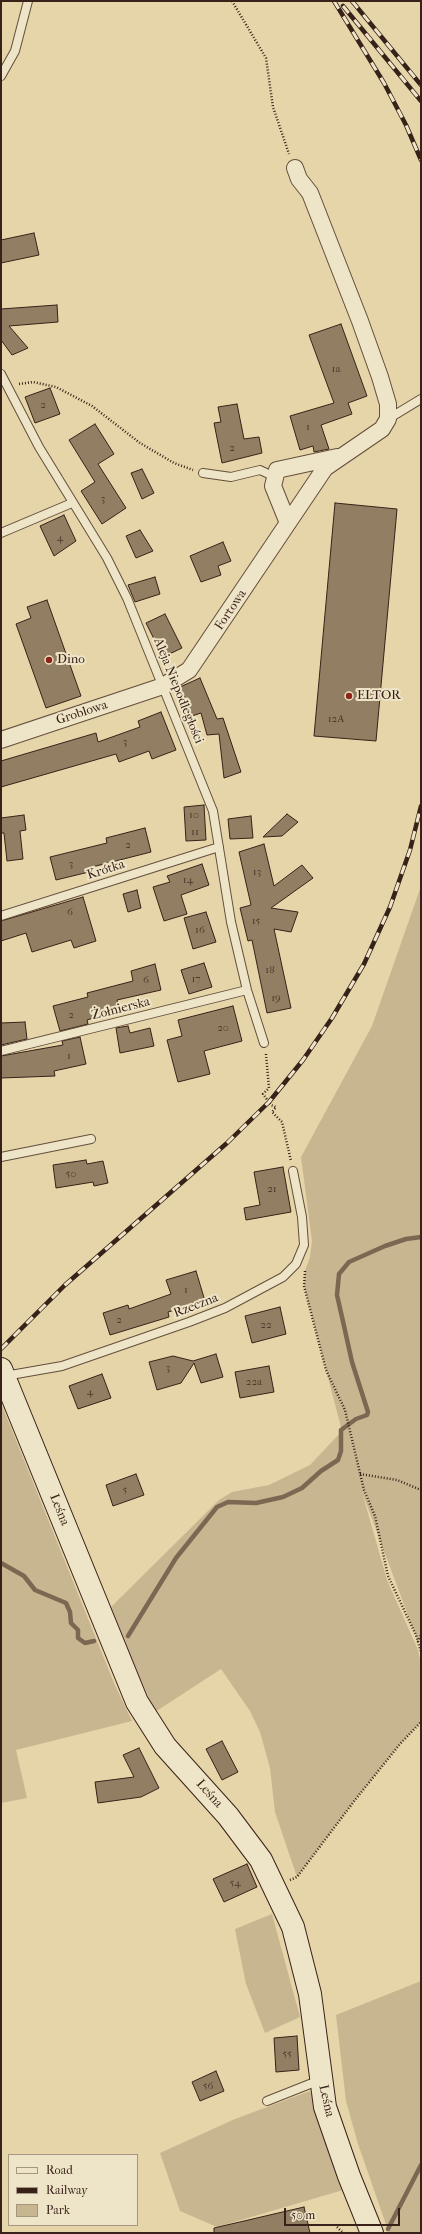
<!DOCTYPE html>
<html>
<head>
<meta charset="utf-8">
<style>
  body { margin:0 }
  #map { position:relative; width:422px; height:2234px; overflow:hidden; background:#e5d5a9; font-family:"IM FELL French Canon",serif }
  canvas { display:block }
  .frame { position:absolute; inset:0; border:2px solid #382118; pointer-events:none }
  .legend { position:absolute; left:8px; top:2154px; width:130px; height:72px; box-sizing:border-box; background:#eee4c7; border:1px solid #a59681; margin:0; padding:5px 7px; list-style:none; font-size:12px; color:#382118 }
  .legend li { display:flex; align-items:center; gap:8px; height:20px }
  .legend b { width:20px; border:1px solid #a59681 }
  .scale { position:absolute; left:284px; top:2208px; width:116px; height:18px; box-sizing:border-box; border:2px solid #382118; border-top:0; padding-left:5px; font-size:12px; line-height:14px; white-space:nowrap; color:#382118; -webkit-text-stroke:3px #eee4c7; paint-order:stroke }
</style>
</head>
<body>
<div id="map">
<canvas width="422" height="2234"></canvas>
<div class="frame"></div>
<ul class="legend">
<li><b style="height:5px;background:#eee4c7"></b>Road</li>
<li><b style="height:5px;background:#382118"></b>Railway</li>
<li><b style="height:11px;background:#c8b690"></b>Park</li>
</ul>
<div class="scale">50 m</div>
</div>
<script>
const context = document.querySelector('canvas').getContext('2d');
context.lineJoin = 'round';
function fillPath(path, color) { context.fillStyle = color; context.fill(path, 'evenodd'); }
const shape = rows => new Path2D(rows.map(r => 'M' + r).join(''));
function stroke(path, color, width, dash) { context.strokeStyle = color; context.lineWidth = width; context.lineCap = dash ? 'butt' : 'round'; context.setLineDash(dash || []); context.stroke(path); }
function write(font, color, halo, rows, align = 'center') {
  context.font = font + ' "IM FELL French Canon",serif'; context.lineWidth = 4; context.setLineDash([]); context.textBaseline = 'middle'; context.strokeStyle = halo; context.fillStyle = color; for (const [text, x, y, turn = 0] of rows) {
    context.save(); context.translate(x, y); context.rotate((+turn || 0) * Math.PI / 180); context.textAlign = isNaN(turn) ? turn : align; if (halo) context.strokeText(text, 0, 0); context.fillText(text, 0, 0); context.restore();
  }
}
fillPath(shape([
  [421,886,421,1638,418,1642,362,1492,387,1580,418,1650,421,1664,421,1722,400,1744,355,1800,297,1877,275,1812,270,1768,260,1732,250,1711,221,1669,155,1712,109,1609,219,1500,232,1492,269,1485,310,1465,342,1431,304,1286,305,1271,310,1257,312,1241,301,1157,372,1026],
  [1,1403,114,1683,132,1721,16,1750,27,1798,1,1803],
  [272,1914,300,2017,265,2033,246,1984,235,1929],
  [421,1981,421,2233,389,2233,358,2144,346,2101,336,2015],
  [310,2091,343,2190,217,2227,180,2211,160,2153,235,2119]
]), '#c8b690');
stroke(shape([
  [1,1563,24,1576,35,1590,66,1603,70,1612,71,1623,78,1630,78,1638,85,1643,94,1641],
  [128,1636,176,1558,217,1507,228,1502,256,1503,283,1497,302,1488,321,1471,338,1460,341,1451,341,1430,356,1419,367,1415,368,1412,352,1362,342,1317,337,1295,339,1274,349,1262,385,1246,406,1239,421,1237],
  [388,2229,421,2165]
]), '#7c6852', 4.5);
const building = shape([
  [34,233,39,255,1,263,1,240,34,233],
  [57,305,58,322,9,326,28,348,12,355,1,340,1,309,57,305],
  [341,324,367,396,348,403,352,414,321,425,329,449,314,452,313,446,300,450,290,416,334,403,309,335,341,324],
  [50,388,60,414,35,423,25,397,50,388],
  [237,404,244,439,259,437,262,453,222,463,214,423,221,422,218,407,237,404],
  [95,424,114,454,98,464,126,508,102,524,81,491,95,482,69,440,95,424],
  [142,469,154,493,142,499,131,473,142,469],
  [335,503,397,509,376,741,314,736,335,503],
  [64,515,76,541,54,556,40,526,64,515],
  [140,530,153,551,136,558,126,536,140,530],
  [223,542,231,561,218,566,221,575,201,582,190,556,223,542],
  [155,577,160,594,135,602,128,585,155,577],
  [47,600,81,696,46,708,16,624,31,618,27,607,47,600],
  [165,614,182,648,163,657,146,623,165,614],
  [200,678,217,719,223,718,241,772,224,778,219,734,207,735,201,713,192,716,180,687,200,678],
  [161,712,176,750,152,759,149,751,119,762,116,754,1,787,1,761,96,733,98,742,140,727,138,721,161,712],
  [204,805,206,840,186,841,184,807,204,805],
  [287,814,298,822,282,836,263,837,287,814],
  [24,815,26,830,20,831,23,859,7,861,4,833,1,833,1,818,24,815],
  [251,816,253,838,230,839,228,819,251,816],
  [145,828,151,852,92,867,93,871,56,880,50,857,107,843,106,838,145,828],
  [264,844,274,886,302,865,313,878,271,908,298,912,291,932,274,929,291,1008,267,1013,252,940,248,941,240,908,251,905,239,852,264,844],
  [202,864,209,885,181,895,187,914,164,921,153,887,170,882,167,876,202,864],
  [137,890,141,908,128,912,123,894,137,890],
  [83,897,96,941,74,948,71,940,32,952,26,933,1,941,1,921,83,897],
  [206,912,216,942,193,949,184,918,206,912],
  [204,963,212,987,189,994,181,970,204,963],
  [155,964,161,990,117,1000,119,1010,87,1020,88,1024,60,1031,53,1006,88,997,87,993,133,981,131,971,155,964],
  [233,1006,242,1041,204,1051,210,1074,178,1082,167,1040,182,1036,178,1020,233,1006],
  [25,1022,27,1039,1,1045,1,1023,25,1022],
  [128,1026,130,1033,150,1028,154,1046,120,1053,116,1028,128,1026],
  [80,1037,86,1064,54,1071,55,1076,1,1078,1,1056,63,1045,62,1041,80,1037],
  [86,1160,87,1164,103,1161,108,1183,94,1186,93,1182,56,1188,53,1165,86,1160],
  [283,1167,291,1212,246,1220,244,1208,260,1205,254,1172,283,1167],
  [196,1271,205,1301,168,1312,169,1317,110,1335,103,1313,128,1305,129,1309,171,1294,166,1280,196,1271],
  [280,1307,286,1334,252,1343,245,1316,280,1307],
  [216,1354,223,1377,201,1383,194,1363,181,1383,157,1390,149,1362,173,1356,193,1361,216,1354],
  [269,1366,274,1392,240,1398,235,1372,269,1366],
  [102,1374,111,1398,78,1409,69,1386,102,1374],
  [136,1474,144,1495,113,1506,106,1485,136,1474],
  [222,1741,238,1772,222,1780,206,1749,222,1741],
  [139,1748,159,1788,141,1797,98,1803,95,1782,134,1777,123,1755,139,1748],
  [247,1864,257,1887,224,1902,213,1879,247,1864],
  [297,2036,299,2070,276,2072,274,2038,297,2036],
  [216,2071,224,2091,200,2101,192,2082,216,2071],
  [304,2207,310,2233,214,2233,214,2228,304,2207]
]);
fillPath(building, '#927f63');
stroke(building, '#382118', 1);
const lane = shape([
  [1,76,15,51,28,1],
  [1,374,39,447,107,558,127,598,213,811,231,922,247,990,264,1043],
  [388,419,421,399],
  [203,473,231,477,260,470,275,477],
  [1,533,72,503],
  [1,916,219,847],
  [1,1051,247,990],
  [1,1157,91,1139],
  [5,1376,62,1366,189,1322,225,1308,283,1277,296,1264,304,1245,302,1217,293,1171],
  [267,2101,320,2080]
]);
const street = shape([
  [288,523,273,486,277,470,337,457],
  [1,740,163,686,189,670,325,468,382,429,388,419,388,404,380,377,360,321,310,193,299,179,295,168]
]);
const secondary = shape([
  [1,1369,137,1702,165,1746,228,1816,261,1860,293,1927,310,1994,325,2107,349,2176,372,2233]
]);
stroke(lane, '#634e3c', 10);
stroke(street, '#634e3c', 18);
stroke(secondary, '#382118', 24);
stroke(shape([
  [232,1,266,58,273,107,289,154],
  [19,384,33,382,56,387,92,406,140,443,174,463,193,470],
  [266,1054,269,1088,263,1094,271,1105,276,1107,272,1112,282,1122,291,1161],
  [305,1271,304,1286,326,1370,345,1410,364,1490,375,1516,388,1576,416,1635,421,1652],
  [360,1474,397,1480,421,1490],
  [418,1642,421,1635],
  [290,1880,297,1877,355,1800,400,1744,421,1722],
  [337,2227,343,2233]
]), '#382118', 2.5, [1, 2]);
stroke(lane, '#eee4c7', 8);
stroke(street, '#eee4c7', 16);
stroke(secondary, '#eee4c7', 22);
const rail = shape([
  [334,1,384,83,406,125,421,160],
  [352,1,421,85],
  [343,6,421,101],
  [1,1349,65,1285,227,1143,269,1102,303,1060,332,1018,364,964,390,907,410,850,421,806]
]);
stroke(rail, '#382118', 4.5);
stroke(rail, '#eee4c7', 3, [9]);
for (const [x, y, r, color] of [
  [49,660,4,"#8f2418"],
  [349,696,4,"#8f2418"]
]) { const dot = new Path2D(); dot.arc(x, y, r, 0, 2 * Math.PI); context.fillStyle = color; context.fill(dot); stroke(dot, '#eee4c7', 1.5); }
write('11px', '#4e382b', null, [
  ["1a",336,369],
  ["2",43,405],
  ["1",308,427],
  ["2",232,448],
  ["3",103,499],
  ["4",60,538],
  ["12A",336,719],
  ["3",125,742],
  ["10",194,815],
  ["11",195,832],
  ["2",128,845],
  ["3",71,864],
  ["13",257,872],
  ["14",188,880],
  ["6",70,912],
  ["15",256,921],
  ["16",200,930],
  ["18",270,970],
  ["17",196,979],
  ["6",146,980],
  ["19",276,998],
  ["2",71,1015],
  ["20",223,1028],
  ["1",69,1056],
  ["50",71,1174],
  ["21",272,1189],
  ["1",186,1290],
  ["2",119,1320],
  ["22",266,1325],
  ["3",168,1368],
  ["22a",254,1382],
  ["4",90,1392],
  ["5",125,1490],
  ["54",235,1883],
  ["55",287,2054],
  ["56",208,2086]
]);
write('13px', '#382118', '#eee4c7', [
  ["Fortowa",231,610,-56],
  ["Aleja Niepodległości",178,691,68],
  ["Groblowa",82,713,-18],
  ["Krótka",106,870,-18],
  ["Żołnierska",121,1009,-14],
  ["Rzeczna",196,1306,-21],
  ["Leśna",59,1510,68],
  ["Leśna",209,1794,48],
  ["Leśna",326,2101,77]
]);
write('13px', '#382118', '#eee4c7', [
  ["Dino",57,660],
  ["ELTOR",357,696]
], 'left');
</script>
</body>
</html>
